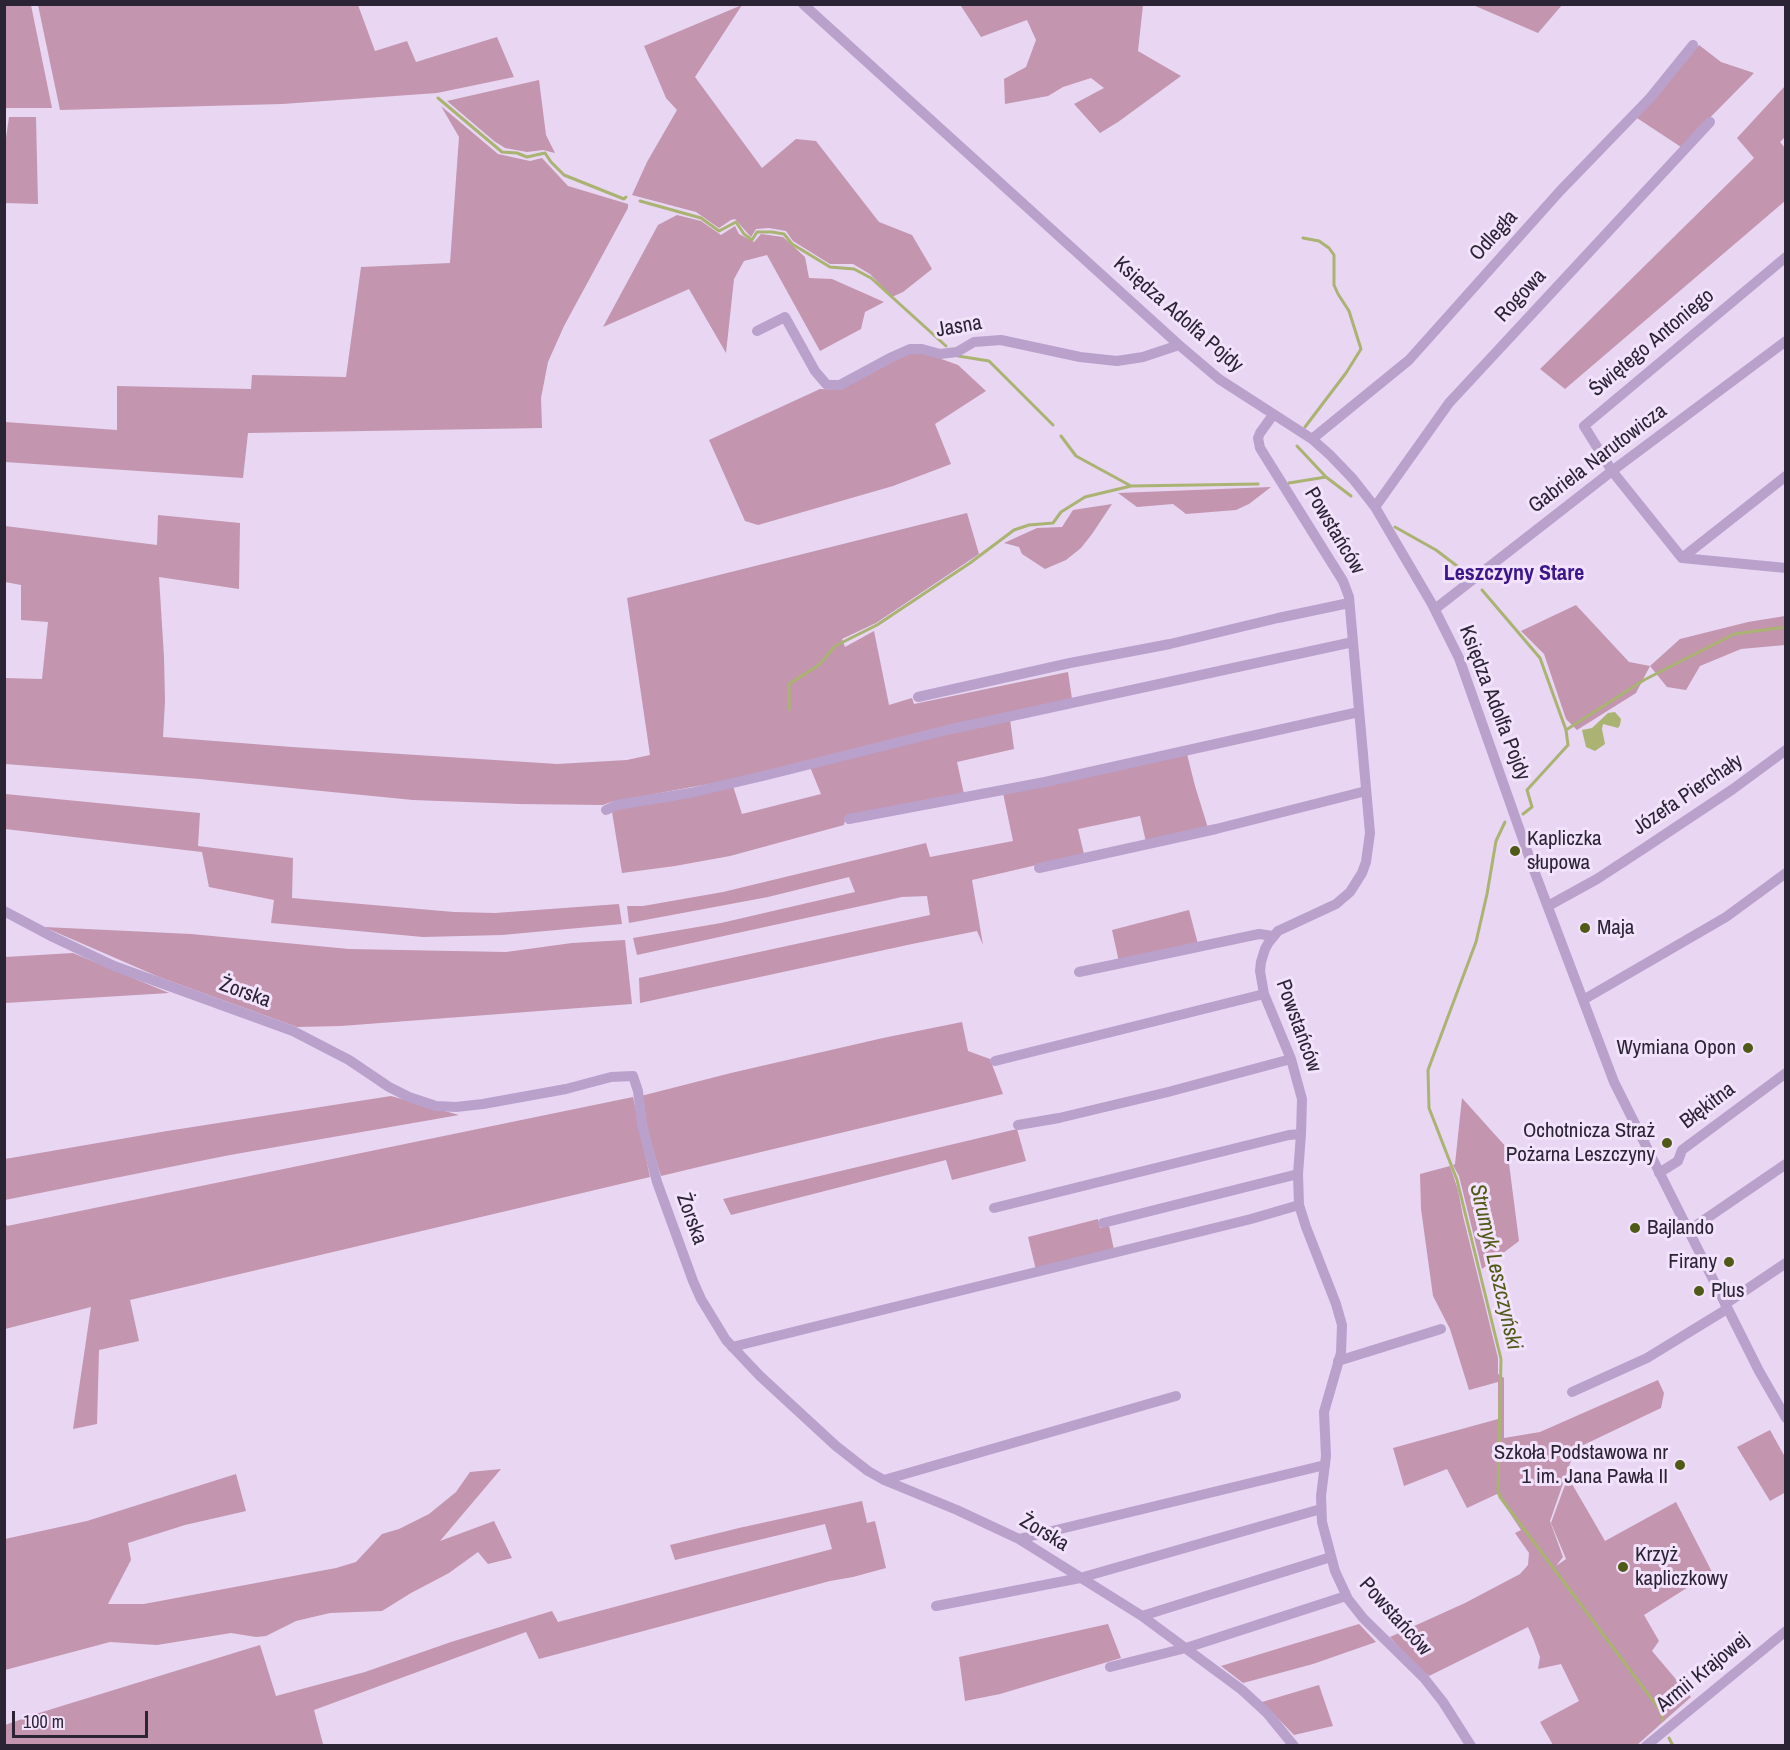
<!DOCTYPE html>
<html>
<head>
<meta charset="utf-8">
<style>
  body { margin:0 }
  #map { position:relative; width:1790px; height:1750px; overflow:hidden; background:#e8d6f3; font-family:"Archivo Narrow",sans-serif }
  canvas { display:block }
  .frame { position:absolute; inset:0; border:6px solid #2b2435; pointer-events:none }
  .scale { position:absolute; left:12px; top:1711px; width:136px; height:27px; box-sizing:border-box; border:3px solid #2b2435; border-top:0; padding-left:8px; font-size:18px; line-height:21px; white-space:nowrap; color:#2b2435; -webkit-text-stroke:4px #f2e2fb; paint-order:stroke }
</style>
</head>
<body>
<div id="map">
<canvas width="1790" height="1750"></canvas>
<div class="frame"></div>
<div class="scale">100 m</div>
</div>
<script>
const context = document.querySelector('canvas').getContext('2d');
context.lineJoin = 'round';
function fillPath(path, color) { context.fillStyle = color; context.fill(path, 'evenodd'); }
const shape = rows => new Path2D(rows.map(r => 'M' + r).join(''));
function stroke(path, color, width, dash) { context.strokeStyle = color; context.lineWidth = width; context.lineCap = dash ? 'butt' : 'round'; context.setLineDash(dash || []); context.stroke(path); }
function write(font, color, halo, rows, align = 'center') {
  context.font = font + ' "Archivo Narrow",sans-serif'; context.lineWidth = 6; context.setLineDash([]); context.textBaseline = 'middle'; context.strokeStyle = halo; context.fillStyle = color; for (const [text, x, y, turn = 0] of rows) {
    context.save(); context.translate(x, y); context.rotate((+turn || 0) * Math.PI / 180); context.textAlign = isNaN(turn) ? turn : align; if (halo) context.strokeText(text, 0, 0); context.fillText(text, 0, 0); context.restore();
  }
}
fillPath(shape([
  [5,4,31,5,52,108,5,108],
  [963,4,1143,5,1138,51,1181,76,1118,122,1100,133,1074,104,1104,88,1091,78,1063,87,1048,96,1005,104,1004,79,1026,67,1036,40,1027,20,981,37,961,6],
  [38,5,358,5,375,51,407,41,416,62,497,37,514,77,437,93,282,104,60,110],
  [742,5,695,77,762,168,796,139,816,141,879,222,912,235,932,269,903,292,892,297,870,274,853,264,830,264,793,241,786,231,769,228,756,229,751,237,735,219,731,220,719,228,696,212,632,195,647,162,677,110,666,98,644,46],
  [1473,5,1562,5,1538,33],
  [1699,45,1721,62,1754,73,1681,147,1637,118],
  [539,80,546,135,555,153,543,150,527,152,505,148,494,141,447,101],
  [1785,86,1785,137,1780,142,1785,148,1785,201,1565,389,1540,369,1754,158,1737,138],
  [441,106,498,154,530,161,542,158,568,186,628,204,628,208,564,326,548,362,541,398,542,428,248,433,243,478,5,462,5,422,117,430,117,386,251,389,252,375,346,377,361,267,450,263,459,137],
  [9,117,36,117,38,204,5,203,5,145],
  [677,215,701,221,721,235,735,226,739,234,754,242,761,234,783,237,805,257,809,278,832,279,884,302,865,312,861,329,820,351,767,255,744,261,734,279,726,353,689,289,603,327,658,225],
  [909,352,922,352,958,365,986,391,935,424,951,464,893,486,758,525,745,521,709,440,820,389,838,390],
  [1271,487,1249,504,1236,510,1186,514,1173,504,1137,507,1118,493],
  [1112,504,1092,534,1081,548,1066,560,1045,569,1022,554,1019,547,1004,543,1037,528,1062,527,1073,510],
  [967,513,979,554,876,623,842,639,845,647,874,631,889,705,912,698,914,704,1068,672,1072,699,730,780,611,802,603,805,519,804,413,800,200,779,5,764,4,678,42,679,48,622,21,620,21,585,5,582,5,526,157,545,158,515,240,523,239,589,159,577,164,657,165,701,163,737,292,747,557,764,627,760,650,755,627,598],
  [1576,605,1629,662,1650,666,1680,639,1748,622,1785,616,1785,645,1741,649,1700,666,1686,690,1667,687,1650,666,1636,693,1577,730,1566,719,1544,654,1521,631],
  [1010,719,1014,749,957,762,964,794,846,815,844,825,730,856,675,866,622,873,612,812,616,809,733,786,742,814,821,794,810,767],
  [1187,754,1195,786,1208,828,1146,842,1140,816,1078,829,1084,854,972,880,983,945,977,931,912,944,640,1003,639,978,930,915,927,896,902,897,637,955,633,938,721,923,855,892,849,877,768,897,629,923,627,906,643,906,723,892,926,843,930,857,1013,841,1003,793],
  [5,794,200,813,198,846,293,858,292,898,454,912,495,913,619,904,622,924,502,935,423,937,271,923,274,900,209,887,202,852,5,829],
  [1189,910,1198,944,1119,962,1112,930],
  [44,927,191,934,349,949,506,952,572,943,625,940,632,1004,341,1026,297,1027,159,977],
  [73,953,169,993,5,1003,5,957],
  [962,1022,968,1051,990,1059,1003,1094,661,1176,650,1140,641,1096,731,1073,883,1038],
  [391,1096,459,1115,230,1155,5,1200,5,1159,167,1131],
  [633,1097,650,1177,130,1300,139,1341,99,1350,97,1424,73,1429,91,1307,5,1329,4,1220,7,1226],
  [1462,1098,1507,1148,1519,1241,1482,1269,1459,1176,1453,1165,1455,1164],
  [1017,1129,1026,1161,952,1180,946,1160,731,1215,723,1199],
  [1450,1166,1458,1190,1463,1216,1498,1358,1498,1374,1504,1378,1504,1438,1540,1432,1658,1380,1664,1393,1661,1408,1575,1449,1550,1521,1563,1557,1556,1566,1566,1559,1551,1523,1568,1477,1605,1541,1676,1502,1712,1572,1644,1615,1659,1641,1652,1651,1691,1697,1637,1745,1553,1745,1540,1722,1579,1701,1561,1664,1538,1669,1540,1657,1533,1638,1528,1627,1429,1676,1409,1659,1390,1637,1465,1603,1520,1574,1528,1565,1529,1553,1515,1533,1521,1530,1497,1494,1467,1508,1447,1469,1404,1486,1393,1448,1498,1419,1498,1382,1469,1390,1450,1329,1433,1296,1421,1209,1420,1174],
  [1098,1219,1100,1228,1109,1226,1114,1250,1036,1270,1028,1237],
  [1770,1430,1785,1457,1786,1492,1770,1501,1737,1447],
  [501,1469,440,1541,494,1521,512,1558,488,1564,478,1552,449,1573,411,1593,382,1611,330,1613,296,1621,266,1636,256,1637,231,1633,157,1645,110,1642,5,1670,5,1539,87,1521,236,1474,246,1511,185,1525,128,1543,131,1560,108,1604,144,1604,336,1568,356,1562,382,1534,399,1529,429,1514,456,1492,470,1472],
  [862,1501,867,1523,875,1521,886,1568,853,1577,830,1581,539,1659,526,1632,314,1710,323,1744,319,1745,5,1745,5,1725,39,1713,260,1645,276,1696,365,1672,451,1642,552,1611,558,1622,832,1549,825,1524,675,1560,670,1545,739,1528],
  [1108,1624,1121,1658,1000,1694,965,1701,959,1657],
  [1359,1624,1376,1642,1313,1664,1243,1683,1221,1666],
  [1319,1685,1333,1726,1294,1735,1262,1702]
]), '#c395af');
fillPath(shape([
  [1615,712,1621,719,1620,725,1618,728,1603,724,1602,729,1605,744,1595,751,1586,747,1582,730,1592,728,1608,713]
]), '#aab372');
stroke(shape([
  [438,98,502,152,517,153,527,157,545,153,551,162,564,175,624,199,626,197],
  [640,201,701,218,719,231,736,222,744,234,752,240,757,232,772,232,784,234,792,244,830,267,854,269,871,278,946,346],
  [1303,238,1319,241,1329,248,1334,255,1334,285,1338,294,1349,311,1361,349,1346,373,1305,427],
  [958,356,989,361,1053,425],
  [1061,436,1076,456,1131,486,1258,484],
  [1297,446,1326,477],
  [1289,483,1326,477,1351,496],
  [1395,527,1436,550,1461,569],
  [1482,590,1540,658,1566,730,1568,745,1527,790,1532,807,1523,814],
  [789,709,789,684,819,665,835,646,877,625,970,563,1014,530,1029,525,1053,523,1061,512,1085,497,1131,486],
  [1566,730,1644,680,1734,634,1786,627],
  [1505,822,1496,841,1487,894,1476,942,1428,1070,1429,1108,1457,1180,1501,1359,1498,1490,1500,1497,1660,1710,1663,1720],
  [1669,1738,1673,1746]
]), '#aab372', 3);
stroke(shape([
  [803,4,1179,345,1219,379,1312,439,1330,455,1353,479,1375,507,1432,604,1459,658,1532,865,1614,1082,1759,1371,1786,1418],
  [1786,257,1584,426,1612,471,1682,558,1786,568],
  [757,331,785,317,815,371,827,385,840,385,892,357,910,349,922,349,940,354,957,352,974,342,1001,340,1080,357,1117,361,1143,357,1179,345],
  [1273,415,1260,433,1258,438,1260,448,1343,581,1349,597,1370,833,1366,862,1362,873,1350,892,1336,904,1278,931,1269,942,1265,949,1261,962,1260,971,1264,994,1291,1059,1302,1099,1301,1134,1298,1174,1299,1205,1306,1227,1336,1304,1342,1325,1341,1353,1324,1412,1326,1456,1321,1496,1322,1522,1335,1571,1348,1599,1363,1618,1424,1678,1443,1702,1471,1746],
  [1312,439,1409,360,1560,191,1650,98,1693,45],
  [1375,507,1449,403,1710,122],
  [1682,558,1786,476],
  [1435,609,1612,471,1786,341],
  [918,697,1070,663,1170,644,1278,618,1349,603],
  [606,810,617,805,690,793,767,775,947,730,1353,642],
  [849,819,1045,782,1359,712],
  [1039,868,1216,829,1366,791],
  [1548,906,1597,879,1643,849,1733,789,1786,750],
  [4,911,53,937,114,966,293,1031,349,1060,389,1087,409,1097,436,1106,456,1107,483,1104,566,1089,611,1077,633,1076,638,1091,642,1124,657,1182,693,1281,701,1299,726,1340,760,1376,836,1446,868,1471,884,1480,957,1510,1019,1539,1142,1616,1242,1690,1267,1713,1294,1746],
  [1079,972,1259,934,1273,936],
  [1583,1000,1726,917,1786,873],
  [995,1061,1264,994],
  [1018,1125,1059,1118,1168,1092,1291,1059],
  [1659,1173,1678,1161,1682,1150,1786,1073],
  [994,1208,1289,1135,1301,1134],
  [1103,1223,1298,1174],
  [1688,1231,1786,1164],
  [1725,1304,1786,1263],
  [732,1347,1251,1219,1299,1205],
  [1338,1361,1441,1329],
  [1572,1392,1647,1358,1727,1309],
  [884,1480,1176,1396],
  [1019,1539,1325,1465],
  [936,1606,1080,1578,1321,1509],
  [1142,1616,1331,1557],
  [1110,1667,1186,1648,1346,1596],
  [1646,1746,1786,1631]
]), '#b9a1cc', 10);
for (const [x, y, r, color] of [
  [1515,851,6,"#4f5a17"],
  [1585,928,6,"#4f5a17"],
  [1748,1048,6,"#4f5a17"],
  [1667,1143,6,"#4f5a17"],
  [1635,1228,6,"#4f5a17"],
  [1729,1262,6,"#4f5a17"],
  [1699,1291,6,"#4f5a17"],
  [1680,1465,6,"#4f5a17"],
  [1623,1567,6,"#4f5a17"]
]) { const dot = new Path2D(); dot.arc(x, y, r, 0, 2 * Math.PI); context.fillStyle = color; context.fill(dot); stroke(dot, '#f2e2fb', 2); }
write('21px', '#2b2435', '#f2e2fb', [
  ["Odległa",1494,236,-48],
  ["Rogowa",1521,296,-47],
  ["Księdza Adolfa Pojdy",1178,315,41],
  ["Jasna",959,327,-10],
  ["Świętego Antoniego",1652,343,-40],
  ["Gabriela Narutowicza",1598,459,-37],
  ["Powstańców",1334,531,59],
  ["Księdza Adolfa Pojdy",1494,703,69],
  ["Józefa Pierchały",1688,795,-34],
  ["Żorska",245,993,20],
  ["Powstańców",1298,1026,70],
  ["Błękitna",1708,1106,-37],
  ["Żorska",691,1219,70],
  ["Żorska",1044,1533,31],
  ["Powstańców",1395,1617,48],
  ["Armii Krajowej",1703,1673,-39]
]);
write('21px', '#2b2435', '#f2e2fb', [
  ["Kapliczka",1527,839],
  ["słupowa",1527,863],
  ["Maja",1597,928],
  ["Wymiana Opon",1736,1048,"right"],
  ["Ochotnicza Straż",1655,1131,"right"],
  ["Pożarna Leszczyny",1655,1155,"right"],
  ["Bajlando",1647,1228],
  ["Firany",1717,1262,"right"],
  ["Plus",1711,1291],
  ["Szkoła Podstawowa nr",1668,1453,"right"],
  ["1 im. Jana Pawła II",1668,1477,"right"],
  ["Krzyż",1635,1555],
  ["kapliczkowy",1635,1579]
], 'left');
write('bold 22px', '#3d168b', '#f2e2fb', [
  ["Leszczyny Stare",1514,574]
]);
write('italic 22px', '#4f5a17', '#f2e2fb', [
  ["Strumyk Leszczyński",1495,1267,77]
]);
</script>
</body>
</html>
